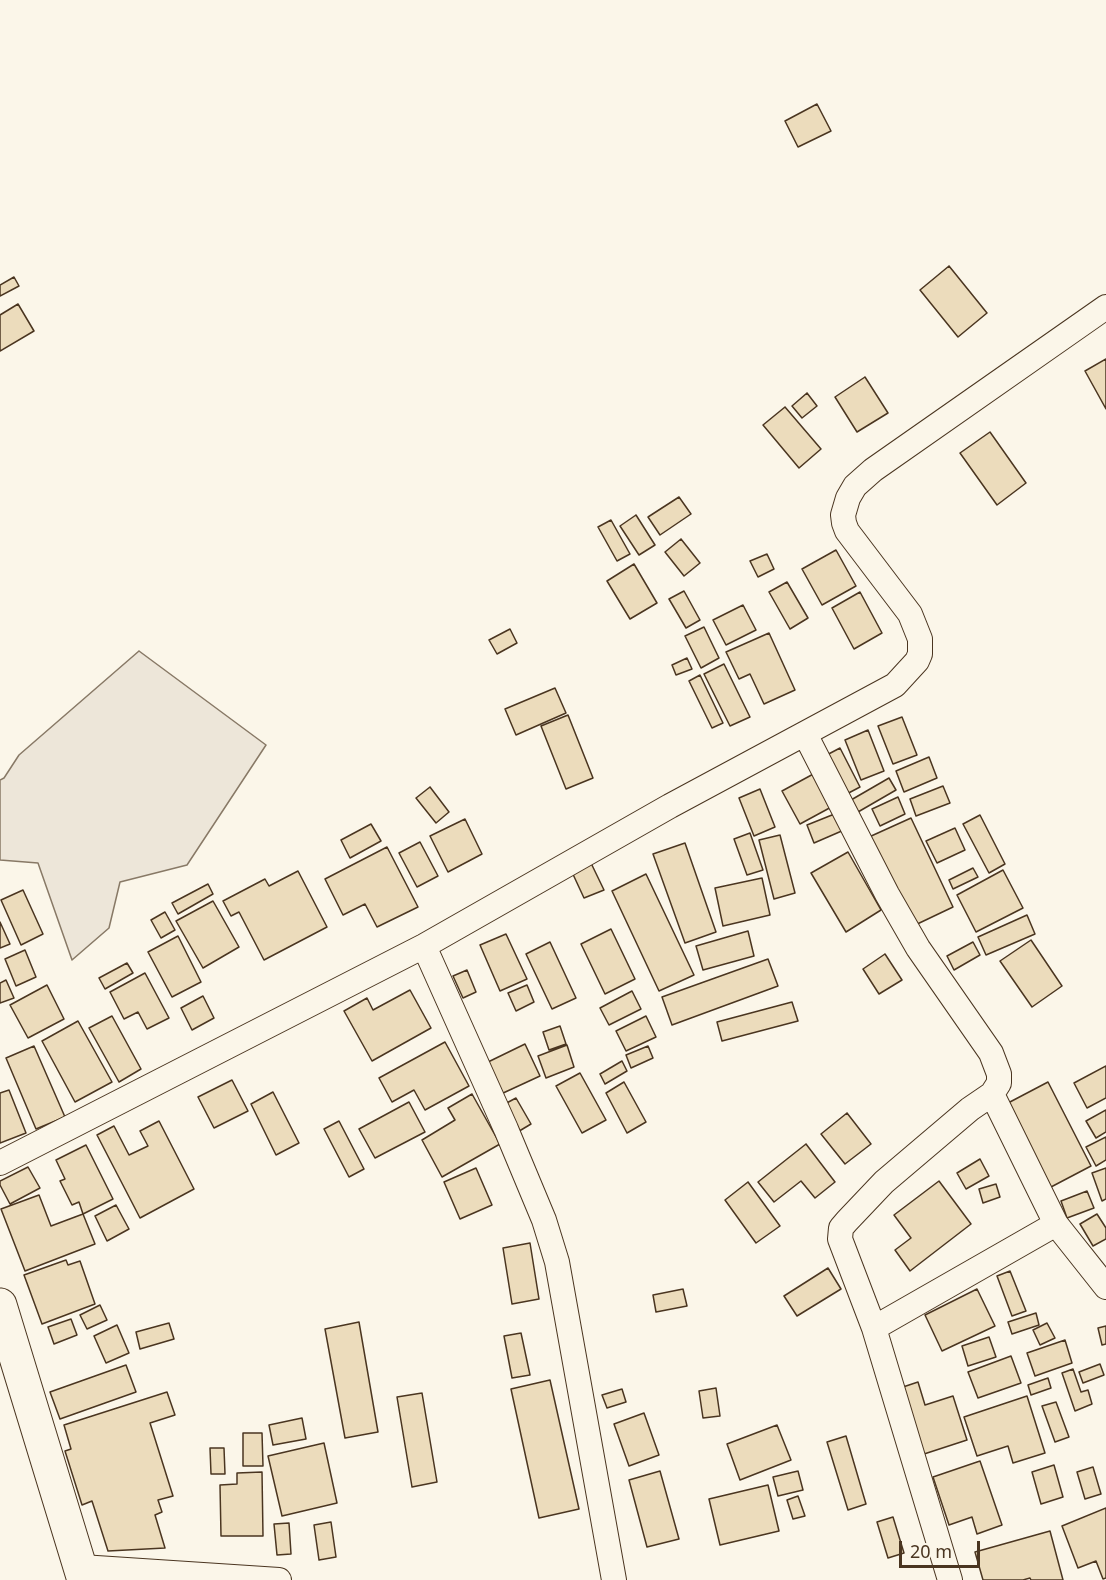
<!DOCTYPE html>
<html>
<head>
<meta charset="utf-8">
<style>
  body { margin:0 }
  #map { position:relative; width:1106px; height:1580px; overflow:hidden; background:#fbf6e9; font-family:"Noto Sans",sans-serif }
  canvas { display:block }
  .scale { position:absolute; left:899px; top:1541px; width:81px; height:27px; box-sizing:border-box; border:3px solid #4a3520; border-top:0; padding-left:8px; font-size:18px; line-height:21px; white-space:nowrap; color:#4a3520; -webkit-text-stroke:4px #fbf6e9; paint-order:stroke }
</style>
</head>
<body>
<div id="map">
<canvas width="1106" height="1580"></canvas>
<div class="scale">20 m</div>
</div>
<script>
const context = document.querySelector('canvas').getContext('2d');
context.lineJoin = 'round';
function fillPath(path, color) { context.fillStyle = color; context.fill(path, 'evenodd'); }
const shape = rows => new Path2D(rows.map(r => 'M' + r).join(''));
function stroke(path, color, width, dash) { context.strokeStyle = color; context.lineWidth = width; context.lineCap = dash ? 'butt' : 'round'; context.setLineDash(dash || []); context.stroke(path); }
const green = shape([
  [139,651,266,745,187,865,120,882,109,928,72,960,38,863,0,860,0,780,4,778,19,755,139,651]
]);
fillPath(green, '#ede6d9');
stroke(green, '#887966', 1.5);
const building = shape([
  [817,104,831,131,798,147,785,121,817,104],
  [949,266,987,313,958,337,920,290,949,266],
  [14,277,19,286,0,296,0,285,14,277],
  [18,304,34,331,0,351,0,315,18,304],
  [1106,359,1106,409,1085,371,1106,359],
  [865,377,888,413,857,432,835,397,865,377],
  [807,393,817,406,802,418,792,406,807,393],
  [785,407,821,449,799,468,763,425,785,407],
  [990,432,1026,483,997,505,960,453,990,432],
  [679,497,691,514,660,535,648,517,679,497],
  [636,515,655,545,639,555,620,526,636,515],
  [611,520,630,554,617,561,598,527,611,520],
  [681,539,700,563,684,576,665,552,681,539],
  [836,550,856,586,822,605,802,569,836,550],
  [767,554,774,569,758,577,750,561,767,554],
  [634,564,657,603,630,619,607,581,634,564],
  [787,582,808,618,790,629,769,592,787,582],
  [684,591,700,620,686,628,669,599,684,591],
  [860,592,882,633,854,649,832,608,860,592],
  [743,605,756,630,726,645,713,620,743,605],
  [704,627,719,658,701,668,685,636,704,627],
  [510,629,517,643,497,654,489,640,510,629],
  [769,633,795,690,764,704,750,674,739,679,726,652,769,633],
  [687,658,692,669,676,675,672,665,687,658],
  [724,664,750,717,730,726,704,674,724,664],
  [700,675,723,723,712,728,689,681,700,675],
  [555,688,566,713,516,735,505,709,555,688],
  [568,715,593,778,566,789,541,726,568,715],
  [902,717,917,755,893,764,878,726,902,717],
  [868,730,884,771,861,780,845,740,868,730],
  [840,748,860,787,841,797,821,758,840,748],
  [929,757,937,778,904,792,896,771,929,757],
  [817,772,835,805,800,824,782,791,817,772],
  [889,778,896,790,858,812,851,800,889,778],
  [943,786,950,803,916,816,910,799,943,786],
  [430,787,449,812,436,823,416,798,430,787],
  [760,789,775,827,754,836,739,798,760,789],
  [898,797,905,814,880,826,872,809,898,797],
  [837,813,844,830,814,843,807,825,837,813],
  [980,815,1005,864,989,873,963,824,980,815],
  [911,818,953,907,911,927,869,837,911,818],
  [465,819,482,854,448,872,430,836,465,819],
  [371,824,381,841,350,858,341,840,371,824],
  [955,828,965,850,937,863,926,841,955,828],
  [750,833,763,870,747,875,734,839,750,833],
  [780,835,795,893,774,899,759,840,780,835],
  [420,842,438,876,417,887,399,853,420,842],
  [685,843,716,932,685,943,653,854,685,843],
  [387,847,418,907,377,927,365,904,343,915,325,879,387,847],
  [848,852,881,910,846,932,811,873,848,852],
  [590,861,604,890,584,898,571,870,590,861],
  [973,868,978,877,953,889,949,880,973,868],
  [1003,870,1023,908,976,932,957,895,1003,870],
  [298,871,327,927,264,960,239,912,231,916,223,901,265,879,269,886,298,871],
  [646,874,694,975,659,991,612,891,646,874],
  [762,878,770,915,723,926,715,888,762,878],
  [208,884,213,894,178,914,172,903,208,884],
  [23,890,43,934,21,945,1,900,23,890],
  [213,901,239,947,203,968,176,921,213,901],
  [165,912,175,930,161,938,151,920,165,912],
  [1027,915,1035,934,986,955,978,937,1027,915],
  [0,922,10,944,0,948,0,922],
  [611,929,635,979,605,994,581,944,611,929],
  [748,931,754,956,703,970,696,946,748,931],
  [506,934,527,979,500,991,480,945,506,934],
  [178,936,201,982,172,997,148,952,178,936],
  [1031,940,1062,986,1032,1007,1000,961,1031,940],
  [550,942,576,998,552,1009,526,954,550,942],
  [973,942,980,955,954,970,947,956,973,942],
  [25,950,36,977,16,986,5,959,25,950],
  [885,954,902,980,879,994,863,969,885,954],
  [768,959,778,986,672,1025,662,997,768,959],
  [127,963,133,973,105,989,99,978,127,963],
  [467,970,476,992,463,998,453,976,467,970],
  [145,973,169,1018,147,1029,138,1012,124,1019,110,992,145,973],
  [6,980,14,998,0,1003,0,983,6,980],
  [47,985,64,1019,28,1038,10,1005,47,985],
  [527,985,534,1002,516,1011,508,993,527,985],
  [410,990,431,1028,372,1061,344,1011,367,998,373,1010,410,990],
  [632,991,641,1009,609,1025,600,1008,632,991],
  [203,996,214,1018,192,1030,181,1008,203,996],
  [792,1002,798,1021,722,1041,717,1022,792,1002],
  [112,1016,141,1069,119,1082,89,1028,112,1016],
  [646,1016,656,1037,626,1051,616,1031,646,1016],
  [78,1021,112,1082,75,1102,42,1041,78,1021],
  [560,1026,566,1044,549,1050,543,1032,560,1026],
  [445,1042,469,1086,425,1110,414,1090,392,1102,379,1078,445,1042],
  [525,1044,540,1076,501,1094,486,1063,525,1044],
  [567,1045,574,1067,546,1078,538,1056,567,1045],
  [34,1046,65,1117,36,1129,6,1058,34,1046],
  [648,1046,653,1058,631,1068,626,1055,648,1046],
  [622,1061,627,1071,605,1084,600,1074,622,1061],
  [1106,1066,1106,1098,1087,1108,1074,1083,1106,1066],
  [580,1073,606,1120,582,1133,556,1086,580,1073],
  [232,1080,248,1111,214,1128,198,1097,232,1080],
  [624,1082,646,1122,627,1133,606,1093,624,1082],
  [1048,1082,1091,1166,1051,1187,1008,1103,1048,1082],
  [9,1090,26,1133,0,1143,0,1093,9,1090],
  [273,1092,299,1143,276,1155,251,1104,273,1092],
  [472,1094,500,1144,442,1177,422,1140,455,1120,448,1108,472,1094],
  [516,1098,531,1124,516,1133,501,1106,516,1098],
  [409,1102,425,1132,375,1158,359,1129,409,1102],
  [1106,1110,1106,1132,1096,1138,1086,1121,1106,1110],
  [847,1113,871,1144,845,1164,821,1134,847,1113],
  [159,1121,194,1189,140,1218,97,1135,114,1126,129,1155,148,1146,140,1131,159,1121],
  [339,1121,364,1169,349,1177,324,1129,339,1121],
  [1106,1137,1106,1160,1096,1166,1086,1147,1106,1137],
  [806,1144,835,1182,815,1198,801,1181,774,1202,758,1182,806,1144],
  [86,1145,113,1199,83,1214,79,1202,72,1205,60,1181,65,1179,56,1160,86,1145],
  [980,1159,989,1176,966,1189,957,1173,980,1159],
  [28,1167,40,1188,10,1204,0,1185,0,1181,28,1167],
  [476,1168,492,1205,460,1219,444,1182,476,1168],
  [1106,1168,1106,1199,1102,1201,1092,1173,1106,1168],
  [939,1181,971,1224,910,1271,895,1250,911,1238,894,1215,939,1181],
  [748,1182,780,1226,756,1243,725,1200,748,1182],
  [996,1184,1000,1197,983,1203,979,1189,996,1184],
  [1087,1191,1094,1208,1067,1218,1061,1201,1087,1191],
  [39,1195,51,1226,83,1214,95,1244,25,1271,1,1209,39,1195],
  [116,1205,129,1229,107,1241,95,1216,116,1205],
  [1097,1214,1106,1228,1106,1239,1093,1246,1080,1224,1097,1214],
  [530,1243,539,1299,512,1304,503,1248,530,1243],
  [66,1260,68,1265,80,1261,95,1304,42,1324,24,1275,66,1260],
  [828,1268,841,1289,797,1316,784,1296,828,1268],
  [1010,1271,1026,1311,1012,1316,997,1276,1010,1271],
  [683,1289,687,1306,656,1312,653,1295,683,1289],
  [977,1289,995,1326,942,1351,925,1315,977,1289],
  [100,1305,107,1320,87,1329,80,1315,100,1305],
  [1036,1313,1039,1325,1012,1334,1008,1322,1036,1313],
  [71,1319,77,1335,54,1344,48,1327,71,1319],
  [359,1322,378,1432,345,1438,325,1329,359,1322],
  [169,1323,174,1339,140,1349,136,1332,169,1323],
  [1047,1323,1055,1338,1040,1345,1033,1330,1047,1323],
  [117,1325,129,1353,106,1363,94,1336,117,1325],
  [1106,1326,1106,1344,1102,1345,1098,1328,1106,1326],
  [521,1333,530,1375,512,1378,504,1336,521,1333],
  [989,1337,996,1357,968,1366,962,1346,989,1337],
  [1065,1340,1072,1363,1035,1376,1027,1353,1065,1340],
  [1011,1356,1021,1383,978,1398,968,1372,1011,1356],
  [1100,1364,1104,1375,1083,1383,1079,1372,1100,1364],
  [126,1365,136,1392,60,1419,50,1392,126,1365],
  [1073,1369,1081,1392,1088,1390,1092,1404,1075,1411,1062,1373,1073,1369],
  [1048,1378,1051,1388,1031,1395,1028,1385,1048,1378],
  [550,1380,579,1509,539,1518,511,1389,550,1380],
  [918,1382,925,1405,953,1396,967,1440,921,1455,900,1388,918,1382],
  [716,1388,720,1416,703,1418,699,1391,716,1388],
  [622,1389,626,1402,607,1408,602,1395,622,1389],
  [167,1392,175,1415,150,1423,173,1496,158,1500,162,1512,155,1515,165,1548,108,1551,92,1501,82,1505,65,1451,71,1449,64,1425,167,1392],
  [422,1393,437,1482,412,1487,397,1397,422,1393],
  [1027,1396,1045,1453,1013,1463,1008,1446,977,1456,964,1417,1027,1396],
  [1056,1402,1069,1437,1055,1442,1042,1406,1056,1402],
  [644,1413,659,1455,629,1466,614,1424,644,1413],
  [302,1418,306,1439,273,1445,269,1425,302,1418],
  [777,1425,791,1460,740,1480,727,1444,777,1425],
  [243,1433,262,1433,263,1466,243,1466,243,1433],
  [846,1436,866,1504,848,1510,827,1442,846,1436],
  [324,1443,337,1503,282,1516,268,1456,324,1443],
  [210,1448,224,1448,225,1474,211,1474,210,1448],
  [980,1461,1002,1525,977,1534,972,1517,949,1525,933,1477,980,1461],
  [1054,1465,1063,1497,1041,1504,1032,1472,1054,1465],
  [1093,1467,1101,1494,1085,1499,1077,1472,1093,1467],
  [660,1471,679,1539,647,1547,629,1480,660,1471],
  [798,1471,803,1490,778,1496,773,1477,798,1471],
  [262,1472,263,1536,221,1536,220,1485,237,1484,237,1473,262,1472],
  [768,1485,779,1531,720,1545,709,1499,768,1485],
  [798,1496,805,1516,793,1519,787,1500,798,1496],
  [1106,1508,1106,1578,1103,1579,1096,1561,1078,1568,1062,1526,1106,1508],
  [893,1517,904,1553,888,1558,877,1522,893,1517],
  [331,1522,336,1557,319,1560,314,1525,331,1522],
  [289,1523,291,1554,277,1555,274,1524,289,1523],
  [1050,1531,1063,1580,1031,1580,1030,1578,1023,1580,983,1580,975,1552,1050,1531]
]);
fillPath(building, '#ecdcbc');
stroke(building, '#4a3520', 1.5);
const street = shape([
  [805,734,887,894,918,948,991,1053,999,1074,999,1083,992,1094,970,1109,884,1182,847,1221,841,1228,840,1239,874,1328,950,1580],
  [424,946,506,1129,544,1220,557,1262,614,1580],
  [992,1094,1056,1224,1106,1287],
  [0,1163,424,946,670,806,895,685,917,661,920,654,920,639,910,614,847,531,844,523,843,515,848,498,855,486,873,470,1106,307],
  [874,1328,1056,1224],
  [81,1567,279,1580]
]);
const secondary = shape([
  [0,1305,84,1580]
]);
stroke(street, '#4a3520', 26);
stroke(secondary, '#4a3520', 35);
stroke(street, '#fbf6e9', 24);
stroke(secondary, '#fbf6e9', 33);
</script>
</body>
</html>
